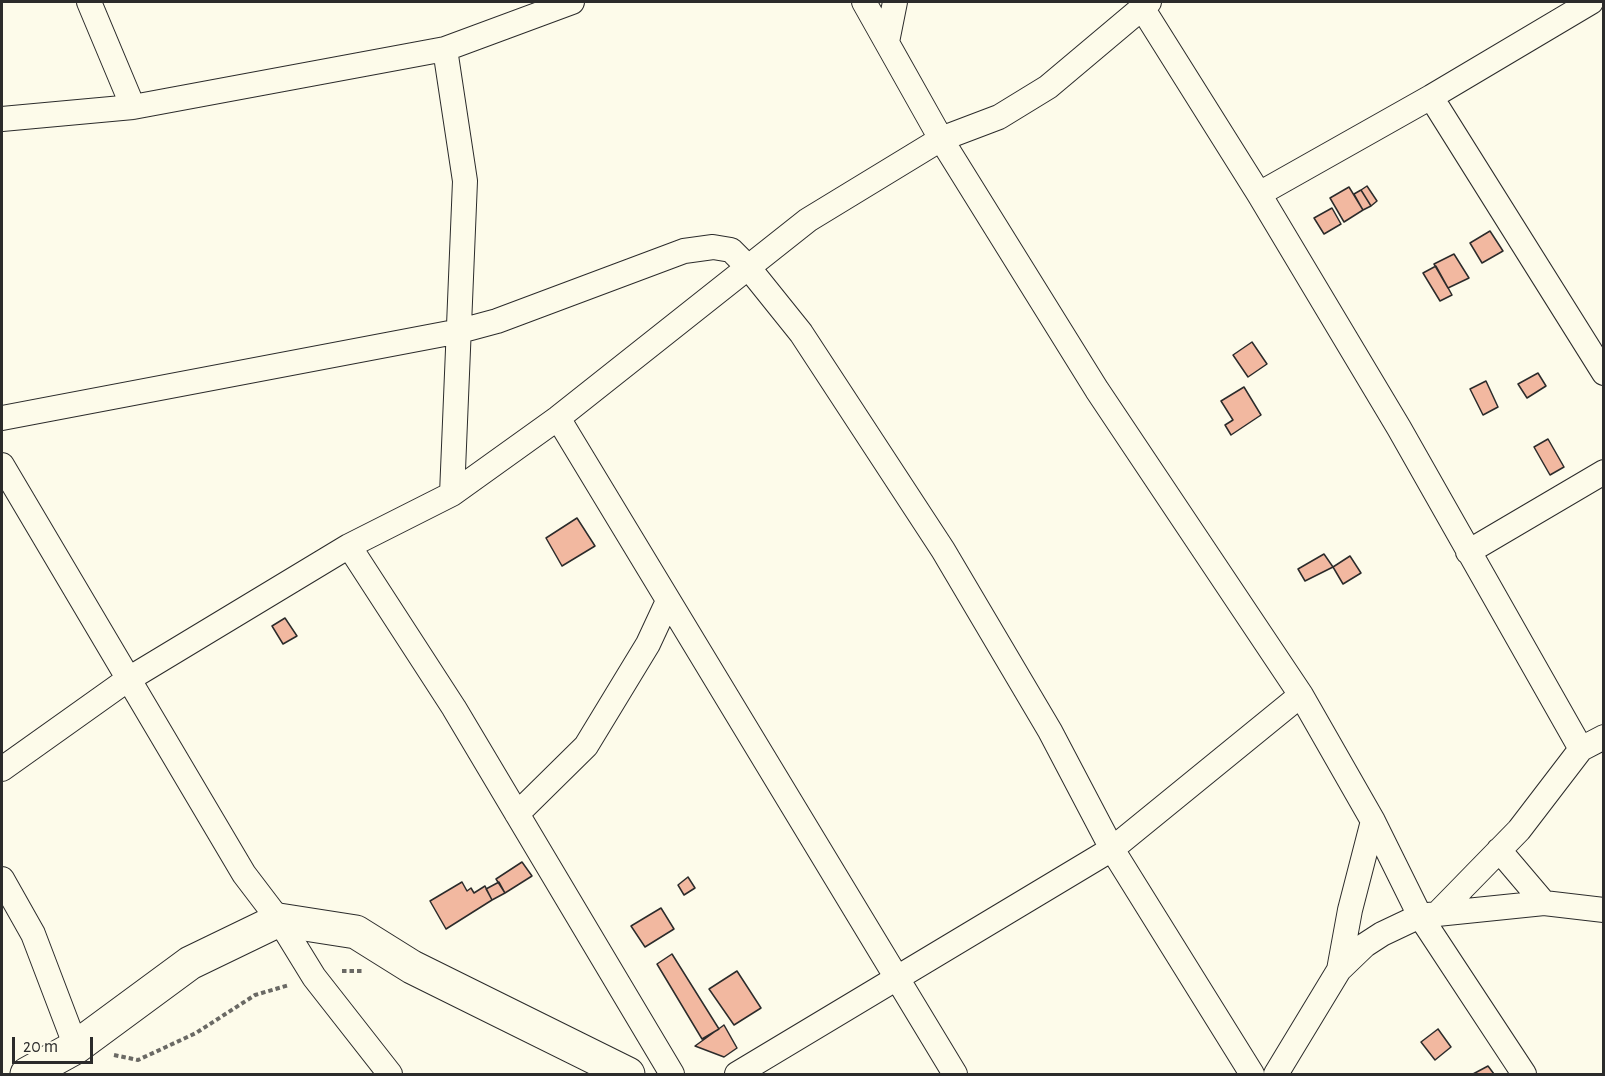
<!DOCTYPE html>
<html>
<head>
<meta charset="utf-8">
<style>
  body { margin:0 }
  #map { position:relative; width:1605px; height:1076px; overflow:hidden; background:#fdfbea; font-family:"Alegreya Sans",sans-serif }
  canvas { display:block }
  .frame { position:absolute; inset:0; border:3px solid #2b2b2b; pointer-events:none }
  .scale { position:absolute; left:12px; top:1037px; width:81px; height:27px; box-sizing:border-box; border:3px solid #2b2b2b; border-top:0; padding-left:8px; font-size:18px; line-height:21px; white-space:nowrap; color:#2b2b2b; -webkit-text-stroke:4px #fdfbea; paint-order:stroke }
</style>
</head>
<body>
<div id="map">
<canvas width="1605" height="1076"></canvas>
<div class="frame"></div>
<div class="scale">20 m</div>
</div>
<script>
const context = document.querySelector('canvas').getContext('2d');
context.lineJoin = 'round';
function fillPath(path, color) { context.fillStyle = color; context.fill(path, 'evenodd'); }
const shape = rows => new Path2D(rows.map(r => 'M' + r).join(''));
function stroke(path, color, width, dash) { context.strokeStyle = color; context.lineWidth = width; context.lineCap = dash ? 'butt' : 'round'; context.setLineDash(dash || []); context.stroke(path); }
const building = shape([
  [1367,186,1377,201,1371,206,1361,190,1367,186],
  [1349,187,1363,210,1344,222,1330,198,1349,187],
  [1361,190,1371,206,1363,210,1354,194,1361,190],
  [1332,208,1341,224,1324,234,1314,218,1332,208],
  [1490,231,1503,251,1482,263,1470,243,1490,231],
  [1454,254,1469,278,1448,288,1434,264,1454,254],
  [1436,266,1452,295,1440,301,1423,273,1436,266],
  [1252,342,1267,364,1248,377,1233,355,1252,342],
  [1538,373,1546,386,1527,398,1518,384,1538,373],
  [1486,381,1498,407,1483,415,1470,389,1486,381],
  [1244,387,1261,415,1231,435,1225,425,1233,420,1221,401,1244,387],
  [1548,439,1564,467,1550,475,1534,447,1548,439],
  [577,518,595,546,562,566,546,538,577,518],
  [1324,554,1333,567,1305,581,1298,569,1324,554],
  [1350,556,1361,573,1343,584,1333,567,1350,556],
  [285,618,297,636,283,644,272,626,285,618],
  [522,862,532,876,505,893,496,879,522,862],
  [688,877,695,888,684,895,678,885,688,877],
  [462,882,467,891,471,888,474,893,485,886,492,900,446,929,430,901,462,882],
  [499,882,505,893,492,900,486,889,499,882],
  [661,908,674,929,645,947,631,926,661,908],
  [672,954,719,1029,702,1039,657,964,672,954],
  [737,971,761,1008,734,1025,709,989,737,971],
  [724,1025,737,1048,724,1057,695,1046,724,1025],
  [1438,1029,1451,1047,1435,1060,1421,1042,1438,1029],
  [1488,1066,1494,1074,1473,1074,1488,1066]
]);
fillPath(building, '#f2b8a0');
stroke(building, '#2b2b2b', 1.5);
const street = shape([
  [89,2,133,107],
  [864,2,941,139,1097,390,1301,695,1373,821,1420,916,1524,1074],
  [1141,6,1259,194,1399,428,1581,749],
  [887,42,895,2],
  [445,49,465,181,452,494],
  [1431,97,1604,373],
  [2,119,133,107,445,49,572,2],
  [1259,194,1431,97,1591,2],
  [2,418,460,331,497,321,684,251,713,247,731,250,748,267,801,333,943,550,1050,731,1112,849,1252,1074],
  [558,418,955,1074],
  [2,465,244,874,279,920,314,977,390,1074],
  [349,546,454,708,672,1074],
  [1468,552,1604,472],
  [2,769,127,680,349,546,452,494,558,418,808,220,941,139,999,117,1048,87,1149,2],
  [517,814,586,746,648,644,668,601],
  [1499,850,1544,903],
  [2,879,33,934,76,1047],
  [1437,914,1544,903,1604,910],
  [1339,970,1350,910,1373,821],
  [737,1074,1112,849,1301,695],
  [1276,1074,1339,970,1365,945,1382,934,1420,916,1437,914,1519,830,1581,749,1604,737]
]);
const secondary = shape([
  [27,1074,76,1047,190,963,279,920,356,932,412,967,628,1074]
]);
stroke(street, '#2b2b2b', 26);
stroke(secondary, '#2b2b2b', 35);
stroke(shape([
  [342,971,362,971],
  [114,1055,138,1060,196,1033,255,995,289,985]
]), '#6a6964', 4, [4.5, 3]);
stroke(street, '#fdfbea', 24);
stroke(secondary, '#fdfbea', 33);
</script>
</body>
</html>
